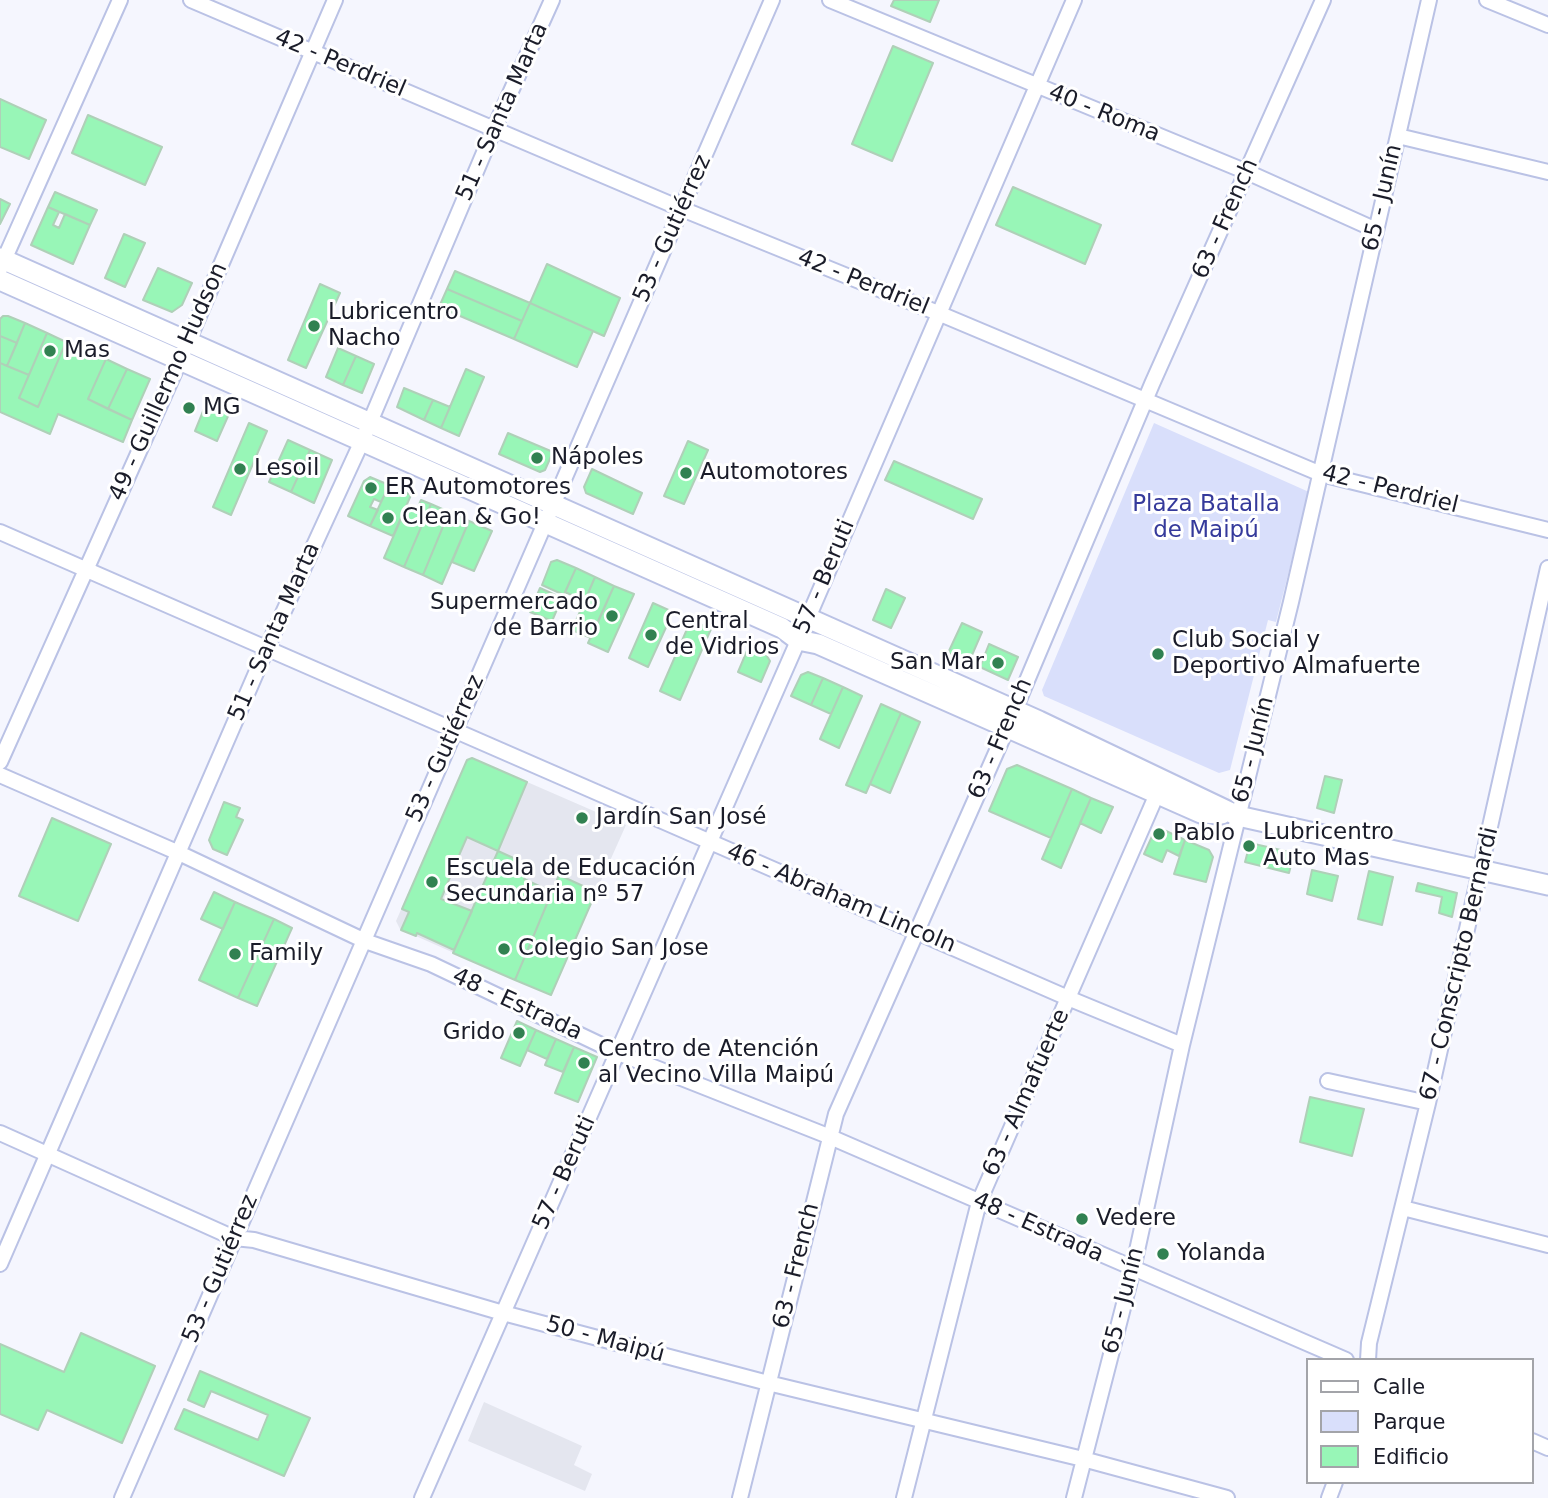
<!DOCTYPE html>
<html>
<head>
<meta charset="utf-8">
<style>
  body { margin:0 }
  #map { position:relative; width:1548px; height:1498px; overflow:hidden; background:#f5f6fe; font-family:"DejaVu Sans",sans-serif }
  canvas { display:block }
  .legend { position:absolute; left:1306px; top:1358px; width:228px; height:126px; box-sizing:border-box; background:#fff; border:2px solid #a3a4a9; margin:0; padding:9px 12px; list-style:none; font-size:21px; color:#1a1c29 }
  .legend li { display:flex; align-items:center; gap:14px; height:35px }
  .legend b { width:35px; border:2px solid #a3a4a9 }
</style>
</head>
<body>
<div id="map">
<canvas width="1548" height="1498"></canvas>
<ul class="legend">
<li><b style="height:9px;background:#fff"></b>Calle</li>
<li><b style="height:19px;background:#d9dffb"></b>Parque</li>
<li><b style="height:19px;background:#98f6b7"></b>Edificio</li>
</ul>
</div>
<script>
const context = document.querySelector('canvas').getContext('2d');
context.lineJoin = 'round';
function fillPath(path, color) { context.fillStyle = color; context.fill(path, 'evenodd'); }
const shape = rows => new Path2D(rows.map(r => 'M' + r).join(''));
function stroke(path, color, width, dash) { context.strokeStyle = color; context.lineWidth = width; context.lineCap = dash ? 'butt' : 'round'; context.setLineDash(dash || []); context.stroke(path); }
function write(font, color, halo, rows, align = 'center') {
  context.font = font + ' "DejaVu Sans",sans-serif'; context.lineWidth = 6; context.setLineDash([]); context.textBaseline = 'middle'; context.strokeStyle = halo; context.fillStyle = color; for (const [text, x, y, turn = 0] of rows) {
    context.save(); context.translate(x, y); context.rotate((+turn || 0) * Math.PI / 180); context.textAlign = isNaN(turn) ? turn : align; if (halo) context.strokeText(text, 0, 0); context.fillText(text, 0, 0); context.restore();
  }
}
fillPath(shape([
  [472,758,626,825,596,892,560,875,515,980,400,929,396,921,467,760],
  [484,1402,582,1446,574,1465,592,1474,585,1491,468,1441]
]), '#e4e6ef');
fillPath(shape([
  [1154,423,1309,492,1276,622,1268,620,1230,770,1219,773,1044,696,1042,690]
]), '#d9dffb');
const building = shape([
  [894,0,939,0,930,22,891,6,894,0],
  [893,46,933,63,892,161,852,144,893,46],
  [0,99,46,120,29,159,0,147,0,99],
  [88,115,162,147,145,185,72,153,88,115],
  [1013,187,1101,225,1085,264,996,225,1013,187],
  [55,192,97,210,90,225,48,207,55,192],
  [0,199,10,204,0,224,0,199],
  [48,207,59,212,53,225,59,228,65,214,90,225,73,264,31,245,48,207],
  [124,234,145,243,125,287,105,278,124,234],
  [547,264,620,298,604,336,530,303,547,264],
  [158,268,192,283,182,305,172,312,143,300,158,268],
  [455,271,530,303,522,321,447,289,455,271],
  [320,284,340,293,306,368,288,360,320,284],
  [447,289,522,321,514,339,439,307,447,289],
  [530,303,593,331,577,367,514,339,530,303],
  [3,316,8,316,25,323,17,343,0,336,0,319,3,316],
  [25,323,47,333,29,375,7,366,25,323],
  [47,333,66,342,38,407,19,398,47,333],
  [0,336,17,343,7,366,0,363,0,336],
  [66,342,106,359,88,399,132,420,123,442,58,414,50,434,0,412,0,363,29,375,19,398,38,407,66,342],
  [338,348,356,356,343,385,326,377,338,348],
  [356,356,374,364,362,393,343,385,356,356],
  [106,359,127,369,108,409,88,399,106,359],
  [127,369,150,379,132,420,108,409,127,369],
  [466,369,484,377,459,436,441,428,466,369],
  [404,388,433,400,424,420,397,407,404,388],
  [433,400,450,407,441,428,424,420,433,400],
  [206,404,229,414,217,441,195,431,206,404],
  [249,423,267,431,231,515,213,507,249,423],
  [508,433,553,452,545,470,540,472,499,454,508,433],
  [288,440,310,450,291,492,269,482,288,440],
  [688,441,708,450,684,504,664,496,688,441],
  [310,450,332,460,314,503,291,492,310,450],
  [894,461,982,499,973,519,885,480,894,461],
  [592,469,642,493,633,514,586,493,584,487,592,469],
  [370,477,389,485,381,502,374,499,370,507,378,510,370,526,348,516,364,481,370,477],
  [389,485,411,495,393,536,370,526,389,485],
  [421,500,431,504,404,567,384,558,407,505,417,509,421,500],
  [431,504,449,512,423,575,404,567,431,504],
  [449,512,469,521,442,584,423,575,449,512],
  [469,521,492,531,474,571,452,562,469,521],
  [557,560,576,568,564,595,542,585,551,562,557,560],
  [576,568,595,577,585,601,565,592,576,568],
  [595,577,614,586,591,638,572,630,595,577],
  [614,586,634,594,608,652,588,643,614,586],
  [540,588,562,598,552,621,530,612,540,588],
  [886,589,905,598,891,628,873,620,886,589],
  [653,603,673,612,648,667,629,658,653,603],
  [691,620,711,629,680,700,660,691,691,620],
  [962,623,982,632,969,662,948,653,962,623],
  [989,644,1018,657,1008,680,980,667,989,644],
  [749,646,765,653,770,661,761,682,738,672,749,646],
  [808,672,823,678,811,705,791,696,801,675,808,672],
  [823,678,843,687,831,714,811,705,823,678],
  [843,687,862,696,839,748,820,739,843,687],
  [881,704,901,713,866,793,846,785,881,704],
  [901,713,920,722,890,793,870,784,901,713],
  [472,758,527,782,498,851,467,837,460,853,441,899,472,911,454,950,417,933,416,936,401,930,409,912,402,909,467,760,472,758],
  [1017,765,1072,789,1051,838,989,811,1007,769,1017,765],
  [1325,776,1342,780,1334,813,1317,808,1325,776],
  [1072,789,1091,798,1061,868,1042,859,1072,789],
  [1091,798,1113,807,1101,833,1080,823,1091,798],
  [224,802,240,808,236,817,243,820,227,855,213,849,209,840,224,802],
  [52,818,111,844,78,921,19,896,52,818],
  [1162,829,1185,840,1179,856,1167,850,1162,862,1144,854,1154,832,1162,829],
  [1185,840,1209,850,1213,857,1206,882,1174,874,1185,840],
  [1250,843,1294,853,1289,873,1245,862,1250,843],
  [498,851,531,866,524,879,552,892,515,980,453,953,498,851],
  [1312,870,1338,876,1332,901,1307,894,1312,870],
  [1369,871,1393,877,1382,925,1358,919,1369,871],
  [559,875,596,892,551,995,515,980,559,875],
  [1418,883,1457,893,1452,917,1439,913,1442,897,1416,891,1418,883],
  [214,892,235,902,223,929,201,919,214,892],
  [235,902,274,919,238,998,199,980,235,902],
  [274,919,292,928,257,1006,238,998,274,919],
  [517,1021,536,1030,520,1066,501,1058,517,1021],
  [536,1030,556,1039,547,1059,527,1050,536,1030],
  [556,1039,574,1047,563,1072,545,1065,556,1039],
  [574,1047,597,1057,578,1102,555,1093,574,1047],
  [1310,1097,1364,1109,1352,1156,1300,1142,1310,1097],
  [81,1333,155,1366,122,1443,47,1410,38,1430,0,1414,0,1344,64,1372,81,1333],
  [200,1371,310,1418,284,1476,175,1429,184,1409,258,1440,268,1415,211,1391,204,1407,188,1400,200,1371]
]);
fillPath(building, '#98f6b7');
stroke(building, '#afd0b8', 2);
const street = shape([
  [191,0,682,209,938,313,1321,474,1548,530],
  [830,0,1247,172,1376,230],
  [1487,0,1548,25],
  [1398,136,1548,172],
  [0,269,120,0],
  [0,532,1068,998,1182,1045],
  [0,762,180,360,335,0],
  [0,775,179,853,365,941,431,964,618,1053,828,1136,1346,1360],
  [1328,1081,1428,1103],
  [0,1133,234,1238,254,1240,503,1313,768,1383,1083,1459,1227,1498],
  [1403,1208,1548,1245],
  [0,1264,266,650,362,441,494,129,552,0],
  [1368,1360,1369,1343,1428,1103,1548,568],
  [1532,1441,1548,1448],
  [122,1498,772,0],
  [422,1498,808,618,1074,0],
  [740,1498,836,1114,1007,728,1152,384,1323,0],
  [904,1498,979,1202,1160,787],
  [1074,1498,1133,1269,1182,1045,1291,602,1429,0],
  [1329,1498,1335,1482]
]);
const secondary = shape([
  [0,258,1039,721,1238,816,1548,885],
  [0,280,782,628,798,640,818,644,1201,813,1222,814]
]);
stroke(street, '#bac2e5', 18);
stroke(secondary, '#bac2e5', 23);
stroke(street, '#fff', 14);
stroke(secondary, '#fff', 19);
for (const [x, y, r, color] of [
  [314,326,7,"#318151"],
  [50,351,7,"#318151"],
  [189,408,7,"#318151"],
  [537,458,7,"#318151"],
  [240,469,7,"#318151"],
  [686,473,7,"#318151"],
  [371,488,7,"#318151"],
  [388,518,7,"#318151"],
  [612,616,7,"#318151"],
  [651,635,7,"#318151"],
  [1158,654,7,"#318151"],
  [998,663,7,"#318151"],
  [582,818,7,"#318151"],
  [1159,834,7,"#318151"],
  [1249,846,7,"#318151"],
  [432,882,7,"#318151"],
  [504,949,7,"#318151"],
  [235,954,7,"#318151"],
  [519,1033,7,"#318151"],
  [584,1063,7,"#318151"],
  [1082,1219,7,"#318151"],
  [1163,1254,7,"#318151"]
]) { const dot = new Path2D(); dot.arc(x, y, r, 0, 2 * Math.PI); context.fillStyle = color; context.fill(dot); stroke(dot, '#fff', 2.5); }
write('23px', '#1a1c29', '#fff', [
  ["42 - Perdriel",340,64,23],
  ["51 - Santa Marta",503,112,-66],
  ["40 - Roma",1104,114,22],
  ["65 - Junín",1383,198,-77],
  ["63 - French",1226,219,-66],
  ["53 - Gutiérrez",673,229,-66],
  ["42 - Perdriel",863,283,22],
  ["49 - Guillermo Hudson",169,382,-66],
  ["42 - Perdriel",1390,490,14],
  ["57 - Beruti",825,577,-67],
  ["51 - Santa Marta",275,632,-66],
  ["63 - French",1001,739,-67],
  ["53 - Gutiérrez",446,749,-66],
  ["65 - Junín",1254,750,-76],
  ["46 - Abraham Lincoln",841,899,23],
  ["67 - Conscripto Bernardi",1460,964,-77],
  ["48 - Estrada",517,1005,25],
  ["63 - Almafuerte",1027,1093,-66],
  ["57 - Beruti",565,1173,-66],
  ["48 - Estrada",1038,1228,24],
  ["63 - French",797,1266,-76],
  ["53 - Gutiérrez",221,1269,-67],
  ["65 - Junín",1124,1301,-76],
  ["50 - Maipú",605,1340,15]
]);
write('23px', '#1a1c29', '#fff', [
  ["Lubricentro",328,313],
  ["Nacho",328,339],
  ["Mas",64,351],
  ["MG",203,408],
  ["Nápoles",551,458],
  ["Lesoil",254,469],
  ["Automotores",700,473],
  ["ER Automotores",385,488],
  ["Clean & Go!",402,518],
  ["Supermercado",598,603,"right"],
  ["de Barrio",598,629,"right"],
  ["Central",665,622],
  ["de Vidrios",665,648],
  ["Club Social y",1172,641],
  ["Deportivo Almafuerte",1172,667],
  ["San Mar",984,663,"right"],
  ["Jardín San José",596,818],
  ["Lubricentro",1263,833],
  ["Auto Mas",1263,859],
  ["Pablo",1173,834],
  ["Escuela de Educación",446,869],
  ["Secundaria nº 57",446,895],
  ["Colegio San Jose",518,949],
  ["Family",249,954],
  ["Grido",505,1033,"right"],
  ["Centro de Atención",598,1050],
  ["al Vecino Villa Maipú",598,1076],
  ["Vedere",1096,1219],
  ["Yolanda",1177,1254]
], 'left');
write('23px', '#353a9b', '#fff', [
  ["Plaza Batalla",1206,505],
  ["de Maipú",1206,531]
]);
</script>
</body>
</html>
